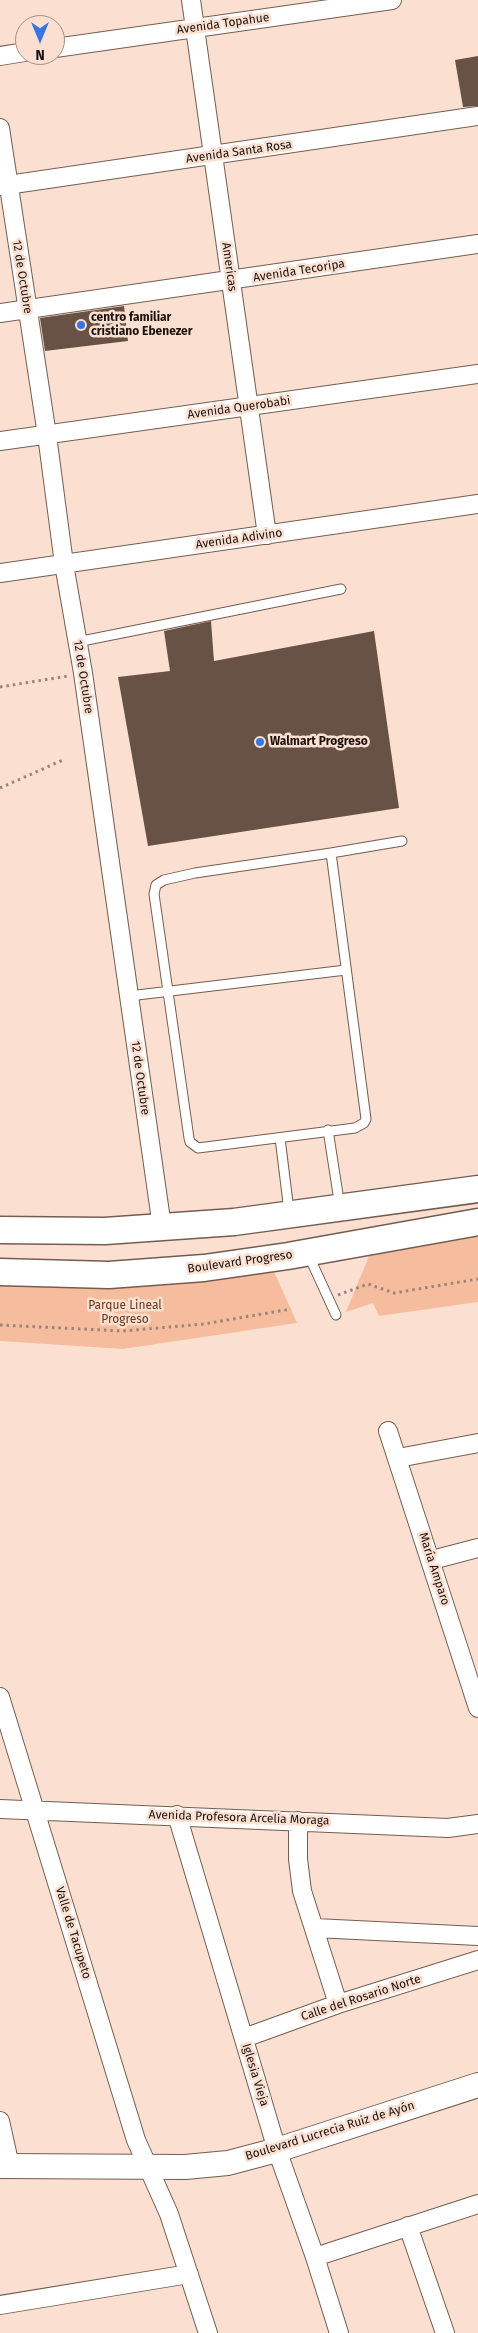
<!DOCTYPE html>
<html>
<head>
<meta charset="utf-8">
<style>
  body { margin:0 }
  #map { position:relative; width:478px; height:2333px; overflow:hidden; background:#fbe0d1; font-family:"Fira Sans",sans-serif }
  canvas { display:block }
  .north { position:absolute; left:15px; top:15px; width:50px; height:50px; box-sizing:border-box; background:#fbe0d1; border:1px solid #a18d82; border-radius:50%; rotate:180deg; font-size:14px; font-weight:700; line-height:20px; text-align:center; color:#1a110c }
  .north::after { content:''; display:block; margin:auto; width:18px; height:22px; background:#3578e5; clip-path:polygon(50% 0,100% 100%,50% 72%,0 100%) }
</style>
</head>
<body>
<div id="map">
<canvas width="478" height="2333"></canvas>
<div class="north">N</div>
</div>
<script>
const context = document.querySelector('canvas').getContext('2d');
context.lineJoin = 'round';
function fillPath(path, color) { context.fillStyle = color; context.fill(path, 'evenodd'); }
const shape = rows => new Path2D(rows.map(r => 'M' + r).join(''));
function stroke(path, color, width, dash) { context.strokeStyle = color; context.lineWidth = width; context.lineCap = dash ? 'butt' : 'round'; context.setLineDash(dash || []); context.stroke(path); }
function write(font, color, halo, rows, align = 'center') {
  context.font = font + ' "Fira Sans",sans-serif'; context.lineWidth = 5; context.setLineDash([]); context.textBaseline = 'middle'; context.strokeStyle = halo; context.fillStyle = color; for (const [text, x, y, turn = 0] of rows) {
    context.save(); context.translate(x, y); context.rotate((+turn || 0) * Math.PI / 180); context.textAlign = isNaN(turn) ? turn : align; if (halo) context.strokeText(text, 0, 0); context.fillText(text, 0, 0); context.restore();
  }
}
fillPath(shape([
  [478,1230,478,1302,379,1316,373,1303,346,1312,374,1244],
  [272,1267,297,1323,123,1349,0,1341,0,1280]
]), '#f5bd9e');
fillPath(shape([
  [478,56,478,106,463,107,455,60],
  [124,306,128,341,45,351,40,318],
  [211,621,214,661,374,631,399,808,148,846,118,677,170,671,164,631]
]), '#685245');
const lane = shape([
  [77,642,341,589],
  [331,853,366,1119,364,1123,355,1128,198,1148,190,1142,189,1138,154,894,156,885,164,880,195,873,331,853],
  [331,853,402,841],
  [129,996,346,970],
  [328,1130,340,1207],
  [280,1138,289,1211],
  [308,1254,336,1315]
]);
const street = shape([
  [191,0,267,535],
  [55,48,392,0],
  [0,56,25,52],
  [0,128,47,435,64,564,83,673,162,1227],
  [0,186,478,116],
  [0,313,478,244],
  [0,441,478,374],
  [0,573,478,504],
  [388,1431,478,1708],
  [398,1458,478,1443],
  [432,1560,478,1548],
  [0,1697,136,2140,169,2214,208,2333],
  [0,1809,448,1828,478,1824],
  [177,1815,277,2150,315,2257,339,2333],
  [298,1821,298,1859,302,1891,338,2004],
  [315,1928,478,1936],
  [244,2038,338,2004,478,1960],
  [0,2121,10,2166],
  [408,2226,445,2333],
  [315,2257,478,2204],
  [0,2305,189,2274]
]);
const secondary = shape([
  [0,2166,185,2167,228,2163,277,2150,478,2085]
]);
const primary = shape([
  [0,1230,105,1231,234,1222,478,1189],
  [0,1272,109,1275,204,1268,288,1256,478,1222]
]);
stroke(lane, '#745d50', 11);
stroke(street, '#745d50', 20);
stroke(secondary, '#745d50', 26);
stroke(primary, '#745d50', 29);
stroke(shape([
  [0,687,68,676],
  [0,788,63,760],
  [338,1295,368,1284,394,1293,478,1279],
  [0,1325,123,1331,204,1324,291,1309]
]), '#99867b', 3, [2.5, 4]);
stroke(lane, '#fff', 9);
stroke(street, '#fff', 18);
stroke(secondary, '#fff', 24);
stroke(primary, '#fff', 26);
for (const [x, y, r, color] of [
  [81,325,5,"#3578e5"],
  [260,742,5,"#3578e5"]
]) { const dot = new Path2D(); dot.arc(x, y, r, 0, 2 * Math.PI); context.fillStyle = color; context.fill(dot); stroke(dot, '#fbe0d1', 2); }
write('12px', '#1a110c', '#fbe0d1', [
  ["Avenida Topahue",223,24,-8],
  ["Avenida Santa Rosa",239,152,-8],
  ["Americas",229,267,82],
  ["Avenida Tecoripa",299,271,-9],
  ["12 de Octubre",22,277,81],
  ["Avenida Querobabi",239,408,-8],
  ["Avenida Adivino",239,539,-8],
  ["12 de Octubre",83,677,81],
  ["12 de Octubre",140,1078,82],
  ["Boulevard Progreso",240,1262,-8],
  ["María Amparo",434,1569,72],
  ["Avenida Profesora Arcelia Moraga",239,1818,2],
  ["Valle de Tacupeto",73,1933,73],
  ["Calle del Rosario Norte",361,1998,-18],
  ["Iglesia Vieja",255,2075,73],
  ["Boulevard Lucrecia Ruiz de Ayón",330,2131,-17]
]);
write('bold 12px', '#1a110c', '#fbe0d1', [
  ["centro familiar",91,318],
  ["cristiano Ebenezer",91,332],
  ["Walmart Progreso",270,742]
], 'left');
write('12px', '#6c3818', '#fbe0d1', [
  ["Parque Lineal",125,1306],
  ["Progreso",125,1320]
]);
</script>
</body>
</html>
